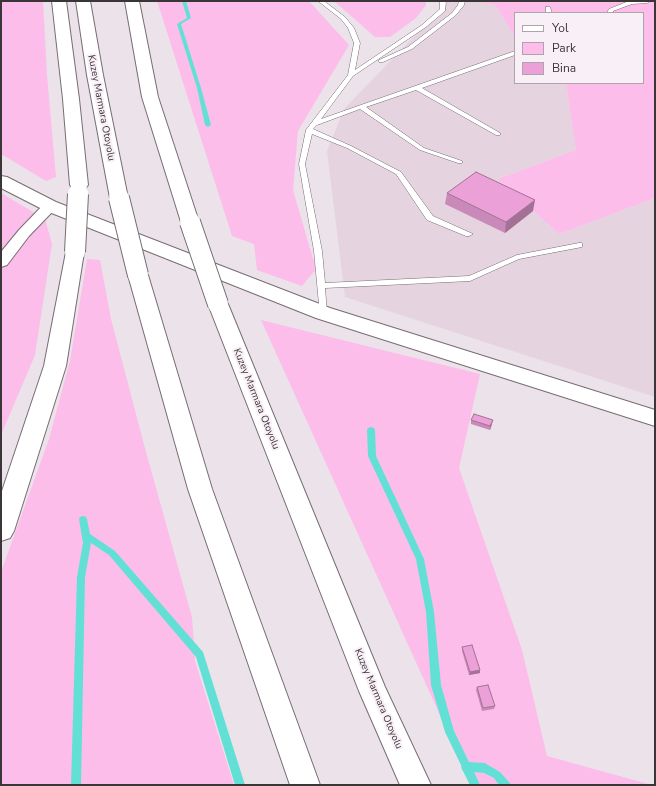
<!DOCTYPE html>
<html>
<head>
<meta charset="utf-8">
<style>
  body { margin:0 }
  #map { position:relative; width:656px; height:786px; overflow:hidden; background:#ece2e9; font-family:"Nunito Sans",sans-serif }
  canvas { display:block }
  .frame { position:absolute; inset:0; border:2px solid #3a3638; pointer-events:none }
  .legend { position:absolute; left:514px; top:12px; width:130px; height:72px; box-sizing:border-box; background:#f9eff6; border:1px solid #ada5aa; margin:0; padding:5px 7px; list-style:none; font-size:12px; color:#3a3638 }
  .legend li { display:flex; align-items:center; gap:8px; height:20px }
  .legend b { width:20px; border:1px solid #ada5aa }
</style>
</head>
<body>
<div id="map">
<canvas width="656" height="786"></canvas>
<div class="frame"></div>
<ul class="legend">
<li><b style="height:5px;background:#fff"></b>Yol</li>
<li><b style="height:11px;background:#fcbdea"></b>Park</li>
<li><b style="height:11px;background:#eba1d7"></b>Bina</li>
</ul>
</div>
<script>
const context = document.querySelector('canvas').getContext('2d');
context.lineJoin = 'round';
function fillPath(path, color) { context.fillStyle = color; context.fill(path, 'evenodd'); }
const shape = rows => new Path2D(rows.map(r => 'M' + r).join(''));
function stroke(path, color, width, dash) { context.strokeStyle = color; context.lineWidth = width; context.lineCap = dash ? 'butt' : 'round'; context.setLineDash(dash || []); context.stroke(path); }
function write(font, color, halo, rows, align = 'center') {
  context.font = font + ' "Nunito Sans",sans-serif'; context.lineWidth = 4; context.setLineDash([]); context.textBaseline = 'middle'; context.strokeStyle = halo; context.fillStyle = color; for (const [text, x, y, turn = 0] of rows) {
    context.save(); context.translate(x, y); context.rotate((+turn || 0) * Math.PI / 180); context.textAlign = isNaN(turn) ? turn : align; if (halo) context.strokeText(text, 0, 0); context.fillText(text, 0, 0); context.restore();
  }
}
fillPath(shape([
  [448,1,477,1,495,5,515,37,515,83,566,83,576,150,498,179,559,234,655,198,655,397,345,297,327,151,344,109]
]), '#e5d4e0');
fillPath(shape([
  [1,1,43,1,47,75,56,177,46,181,1,154],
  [157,1,309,1,349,45,298,131,293,190,316,269,302,286,257,270,254,244,232,236],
  [334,1,426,1,426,5,416,18,390,37,375,37],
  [477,1,655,1,655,198,559,234,498,179,576,150,566,83,643,83,643,13,515,13,515,37,495,5],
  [1,193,45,219,52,244,35,355,1,435],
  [87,259,100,260,111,319,146,452,192,617,195,661,234,785,1,785,1,572,49,439,70,361],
  [261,320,480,374,459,468,522,650,547,756,652,785,479,785,458,755]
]), '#fcbdea');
fillPath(shape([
  [182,1,186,1,191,18,181,24,201,88,211,125,208,127,205,125,197,88,177,24,187,18,182,1],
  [371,427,374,428,375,430,376,456,424,559,434,612,441,685,454,731,469,762,485,763,488,765,500,772,509,782,511,785,499,785,494,778,484,773,474,772,480,785,470,785,463,771,462,770,461,765,445,732,431,685,426,612,416,559,368,456,367,430,368,428,371,427],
  [83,516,86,517,87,519,90,534,115,551,203,652,245,785,235,785,196,657,109,555,91,543,85,577,81,785,71,785,77,577,83,543,79,519,80,517,83,516]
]), '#63e0d6');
const lane = shape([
  [318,1,324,1,345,17,354,28,360,43,355,70,422,25,440,9,440,1,446,1,445,11,426,27,353,76,321,119,515,51,515,55,422,88,500,133,500,135,496,135,416,90,366,107,424,148,462,161,462,163,458,163,420,150,360,109,317,125,313,129,351,146,401,172,433,216,473,234,469,236,466,236,427,220,396,174,347,148,312,134,305,164,322,251,325,283,469,276,517,255,579,243,582,243,582,247,519,259,470,281,325,288,327,313,326,315,320,315,314,251,299,164,306,130,348,75,354,43,348,28,341,19,318,1],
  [459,1,465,1,464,5,456,15,412,49,383,62,379,62,379,60,408,47,452,13,458,5,459,1],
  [629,1,650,1,647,3,632,4,613,11,613,13,607,13,609,9,629,1],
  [546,7,550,7,552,13,546,13,546,7]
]);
const street = shape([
  [50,202,55,203,57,206,55,209,29,236,7,265,1,267,1,252,19,230,45,203,50,202]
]);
const secondary = shape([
  [1,176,7,177,56,202,330,308,655,410,655,426,316,318,44,210,1,188,1,176]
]);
const highway = shape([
  [52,1,66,1,79,99,88,185,85,189,79,190,73,189,70,185,63,99,52,1],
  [76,1,90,1,103,75,128,198,125,202,119,203,113,202,110,198,87,75,76,1],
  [125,1,139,1,158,97,199,222,196,226,190,227,184,226,181,222,142,97,125,1],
  [75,246,82,248,84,252,66,366,14,531,10,538,1,541,1,494,44,366,66,252,68,248,75,246],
  [138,269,145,271,148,275,212,489,320,785,290,785,188,489,128,275,131,271,138,269],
  [218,297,225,299,228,304,385,687,431,785,400,785,359,691,208,304,211,299,218,297]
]);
stroke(lane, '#766d73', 1);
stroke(street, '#766d73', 2);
stroke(secondary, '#766d73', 2);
stroke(highway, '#766d73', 2);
fillPath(lane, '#fff');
fillPath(street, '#fff');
fillPath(secondary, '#fff');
fillPath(highway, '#fff');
const highwayBridgeFar1 = shape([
  [78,195,79,185]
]);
const highwayBridge = shape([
  [119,198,138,275],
  [190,222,218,304],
  [75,252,78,194]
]);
stroke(highwayBridgeFar1, '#766d73', 16, []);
stroke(highwayBridge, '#766d73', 22, []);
stroke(highwayBridgeFar1, '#fff', 16);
stroke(highwayBridge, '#fff', 20);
fillPath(shape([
  [447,193,533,211,505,233,445,204],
  [471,420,492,424,490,430,471,424],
  [462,647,480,673,469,675,462,651],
  [477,687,495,706,494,709,482,711,476,690]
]), '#ca8ab9');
fillPath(shape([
  [535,200,533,211,505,233,506,222],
  [493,420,492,424,490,430,490,426],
  [480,670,480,673,469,675,470,672]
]), '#a47196');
const building = shape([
  [476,172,535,200,506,222,447,193,476,172],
  [474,414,493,420,490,426,471,420,474,414],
  [472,645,480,670,470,672,462,647,472,645],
  [488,685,495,706,483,708,477,687,488,685]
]);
fillPath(building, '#eba1d7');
stroke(building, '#a47196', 1);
write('10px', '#3a3638', '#f9eff6', [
  ["Kuzey Marmara Otoyolu",101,108,79],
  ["Kuzey Marmara Otoyolu",256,399,68],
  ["Kuzey Marmara Otoyolu",378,699,67]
]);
</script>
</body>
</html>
